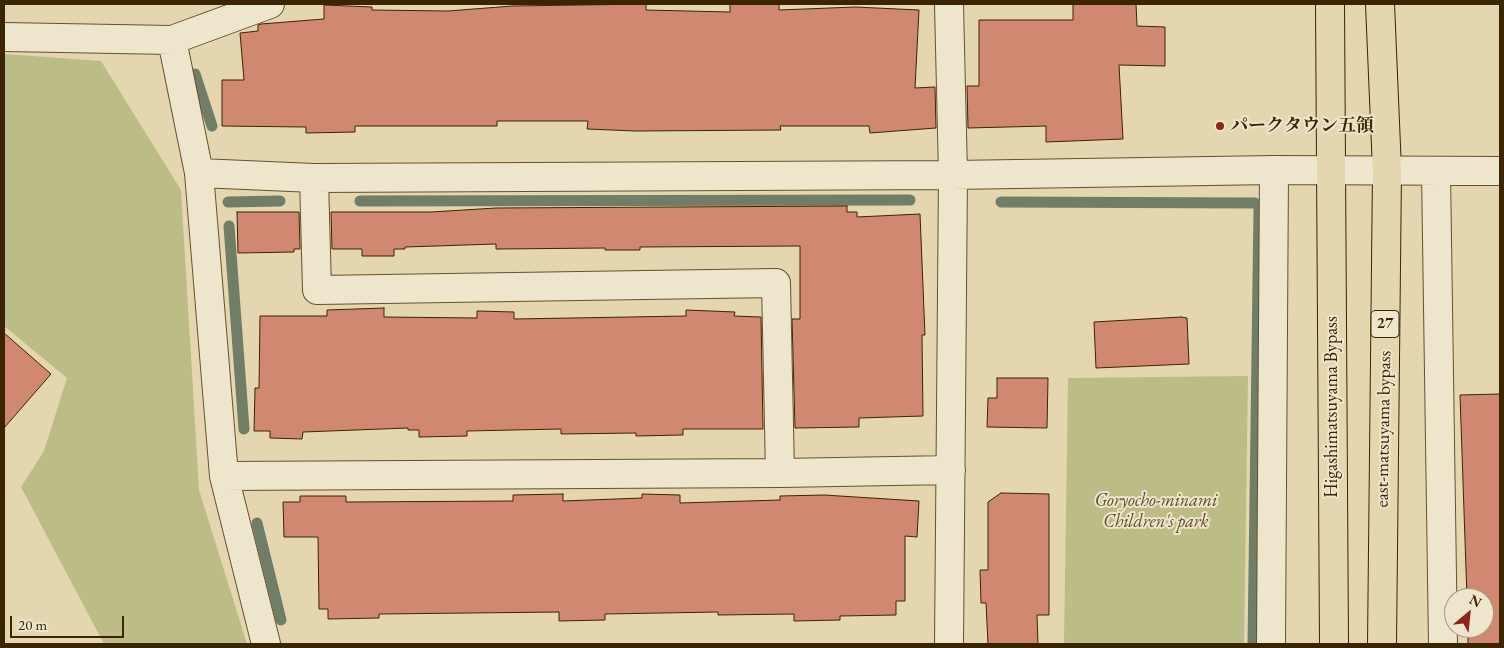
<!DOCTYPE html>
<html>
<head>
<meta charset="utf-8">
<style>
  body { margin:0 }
  #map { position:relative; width:1504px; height:648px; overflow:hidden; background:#e4d7b0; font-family:"EB Garamond",serif }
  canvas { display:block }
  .frame { position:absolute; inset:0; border:5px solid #3b2402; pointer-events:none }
  .north { position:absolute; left:1444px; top:588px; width:50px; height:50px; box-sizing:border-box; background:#ede5cc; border:1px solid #a6987b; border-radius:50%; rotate:28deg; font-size:14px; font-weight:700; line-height:20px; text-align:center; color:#3b2402 }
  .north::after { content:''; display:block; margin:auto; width:18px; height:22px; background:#8f2418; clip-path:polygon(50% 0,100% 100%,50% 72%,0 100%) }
  .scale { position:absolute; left:10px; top:616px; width:114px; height:22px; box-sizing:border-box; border:2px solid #3b2402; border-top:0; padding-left:6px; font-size:15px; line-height:18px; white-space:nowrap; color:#3b2402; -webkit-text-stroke:4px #ede5cc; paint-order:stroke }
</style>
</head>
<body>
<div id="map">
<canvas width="1504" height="648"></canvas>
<div class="frame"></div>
<div class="north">N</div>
<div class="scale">20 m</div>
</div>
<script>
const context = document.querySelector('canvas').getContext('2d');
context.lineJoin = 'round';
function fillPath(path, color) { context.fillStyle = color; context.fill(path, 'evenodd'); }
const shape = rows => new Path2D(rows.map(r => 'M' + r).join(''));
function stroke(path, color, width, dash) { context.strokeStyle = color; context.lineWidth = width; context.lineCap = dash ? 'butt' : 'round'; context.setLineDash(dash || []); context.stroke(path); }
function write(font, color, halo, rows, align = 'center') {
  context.font = font + ' "EB Garamond","Noto Serif JP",serif'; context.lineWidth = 4; context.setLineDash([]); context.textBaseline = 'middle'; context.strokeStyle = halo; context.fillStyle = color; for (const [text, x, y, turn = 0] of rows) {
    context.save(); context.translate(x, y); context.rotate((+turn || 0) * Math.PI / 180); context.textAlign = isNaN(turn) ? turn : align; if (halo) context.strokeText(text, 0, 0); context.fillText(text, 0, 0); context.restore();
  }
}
fillPath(shape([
  [4,54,101,61,181,190,199,490,247,644,104,644,21,487,44,451,67,378,4,326],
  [1248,376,1244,644,1064,644,1068,378]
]), '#bbbc86');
stroke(shape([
  [195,74,212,126],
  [360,201,910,200],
  [228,202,280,201],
  [1001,202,1255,203],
  [229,226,244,429],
  [257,523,281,620],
  [1253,644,1259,209]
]), '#717e67', 11);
const building = shape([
  [646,4,646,10,730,12,730,4,779,4,779,10,855,7,919,10,915,88,935,87,936,128,870,133,869,126,780,126,781,130,636,131,587,129,588,121,497,121,497,126,355,126,355,132,306,133,306,127,222,126,222,80,244,80,240,33,258,31,258,25,261,24,324,19,324,5,372,7,372,10,448,11,512,6,646,4],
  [1073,4,1136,4,1137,26,1165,27,1165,66,1119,65,1123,139,1046,142,1046,126,968,128,967,86,979,86,979,20,1073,20,1073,4],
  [847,206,847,212,857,212,857,217,920,214,925,335,922,335,923,416,859,418,859,427,795,428,792,319,800,319,800,246,640,247,640,250,605,250,605,248,496,249,496,244,405,247,405,249,394,249,394,256,362,256,362,249,332,249,331,212,431,212,496,208,847,206],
  [237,212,299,212,300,249,294,249,294,252,238,253,237,212],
  [384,308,384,317,477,318,477,311,514,312,514,319,686,316,686,310,735,312,734,316,761,317,763,429,683,429,683,435,636,436,636,433,561,434,561,429,467,431,467,436,419,437,419,430,408,430,408,428,303,432,302,439,270,438,270,431,254,431,255,388,259,388,260,316,327,316,327,310,384,308],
  [1181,317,1187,318,1189,364,1096,368,1094,322,1181,317],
  [4,333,51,374,4,428,4,333],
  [997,378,1048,378,1047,428,987,427,988,398,997,398,997,378],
  [1500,394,1500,644,1468,644,1468,628,1484,628,1484,598,1467,598,1460,395,1500,394],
  [1001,493,1049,494,1049,615,1037,615,1038,644,988,644,986,603,981,603,980,570,988,570,988,502,1001,493],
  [563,494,563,501,642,498,642,494,680,495,680,503,780,500,780,496,824,495,919,501,917,537,905,536,905,601,896,601,896,615,840,616,840,620,794,621,794,614,718,615,718,612,605,614,605,620,559,621,559,612,379,614,379,618,328,619,328,609,319,609,318,537,284,537,283,502,300,502,300,496,346,496,346,502,513,501,513,495,563,494]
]);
fillPath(building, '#d08870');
stroke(building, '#3b2402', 1);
const street = shape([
  [949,4,953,175,949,644],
  [4,37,172,40],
  [1436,171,1443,644],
  [199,173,314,178,953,175,1274,170,1500,171],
  [314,178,317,290,776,283,780,473],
  [224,476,780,473,951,470],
  [266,644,224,476,199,173,172,40,270,4],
  [1271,644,1274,170]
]);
const primary = shape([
  [1330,4,1334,644],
  [1380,4,1387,170,1382,644]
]);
stroke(street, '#65512e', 30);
stroke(primary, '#3b2402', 30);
stroke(street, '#ede5cc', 28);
stroke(primary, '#e4d7b0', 28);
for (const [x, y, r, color] of [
  [1220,126,5,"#8f2418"]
]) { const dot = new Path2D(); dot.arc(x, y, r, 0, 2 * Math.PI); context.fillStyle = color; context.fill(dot); stroke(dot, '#ede5cc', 2); }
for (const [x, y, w] of [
  [1385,324,28]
]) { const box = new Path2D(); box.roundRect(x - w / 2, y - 13.5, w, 27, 4); context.fillStyle = '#ede5cc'; context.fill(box); stroke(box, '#3b2402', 1); }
write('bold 16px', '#3b2402', null, [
  ["27",1385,324]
]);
write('bold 18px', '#3b2402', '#ede5cc', [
  ["パークタウン五領",1230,126]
], 'left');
write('18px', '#3b2402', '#ede5cc', [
  ["Higashimatsuyama Bypass",1332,407,-90],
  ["east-matsuyama bypass",1384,429,-89]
]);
write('italic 18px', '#5b4a23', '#ede5cc', [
  ["Goryocho-minami",1156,501],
  ["Children's park",1156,522]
]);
</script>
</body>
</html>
